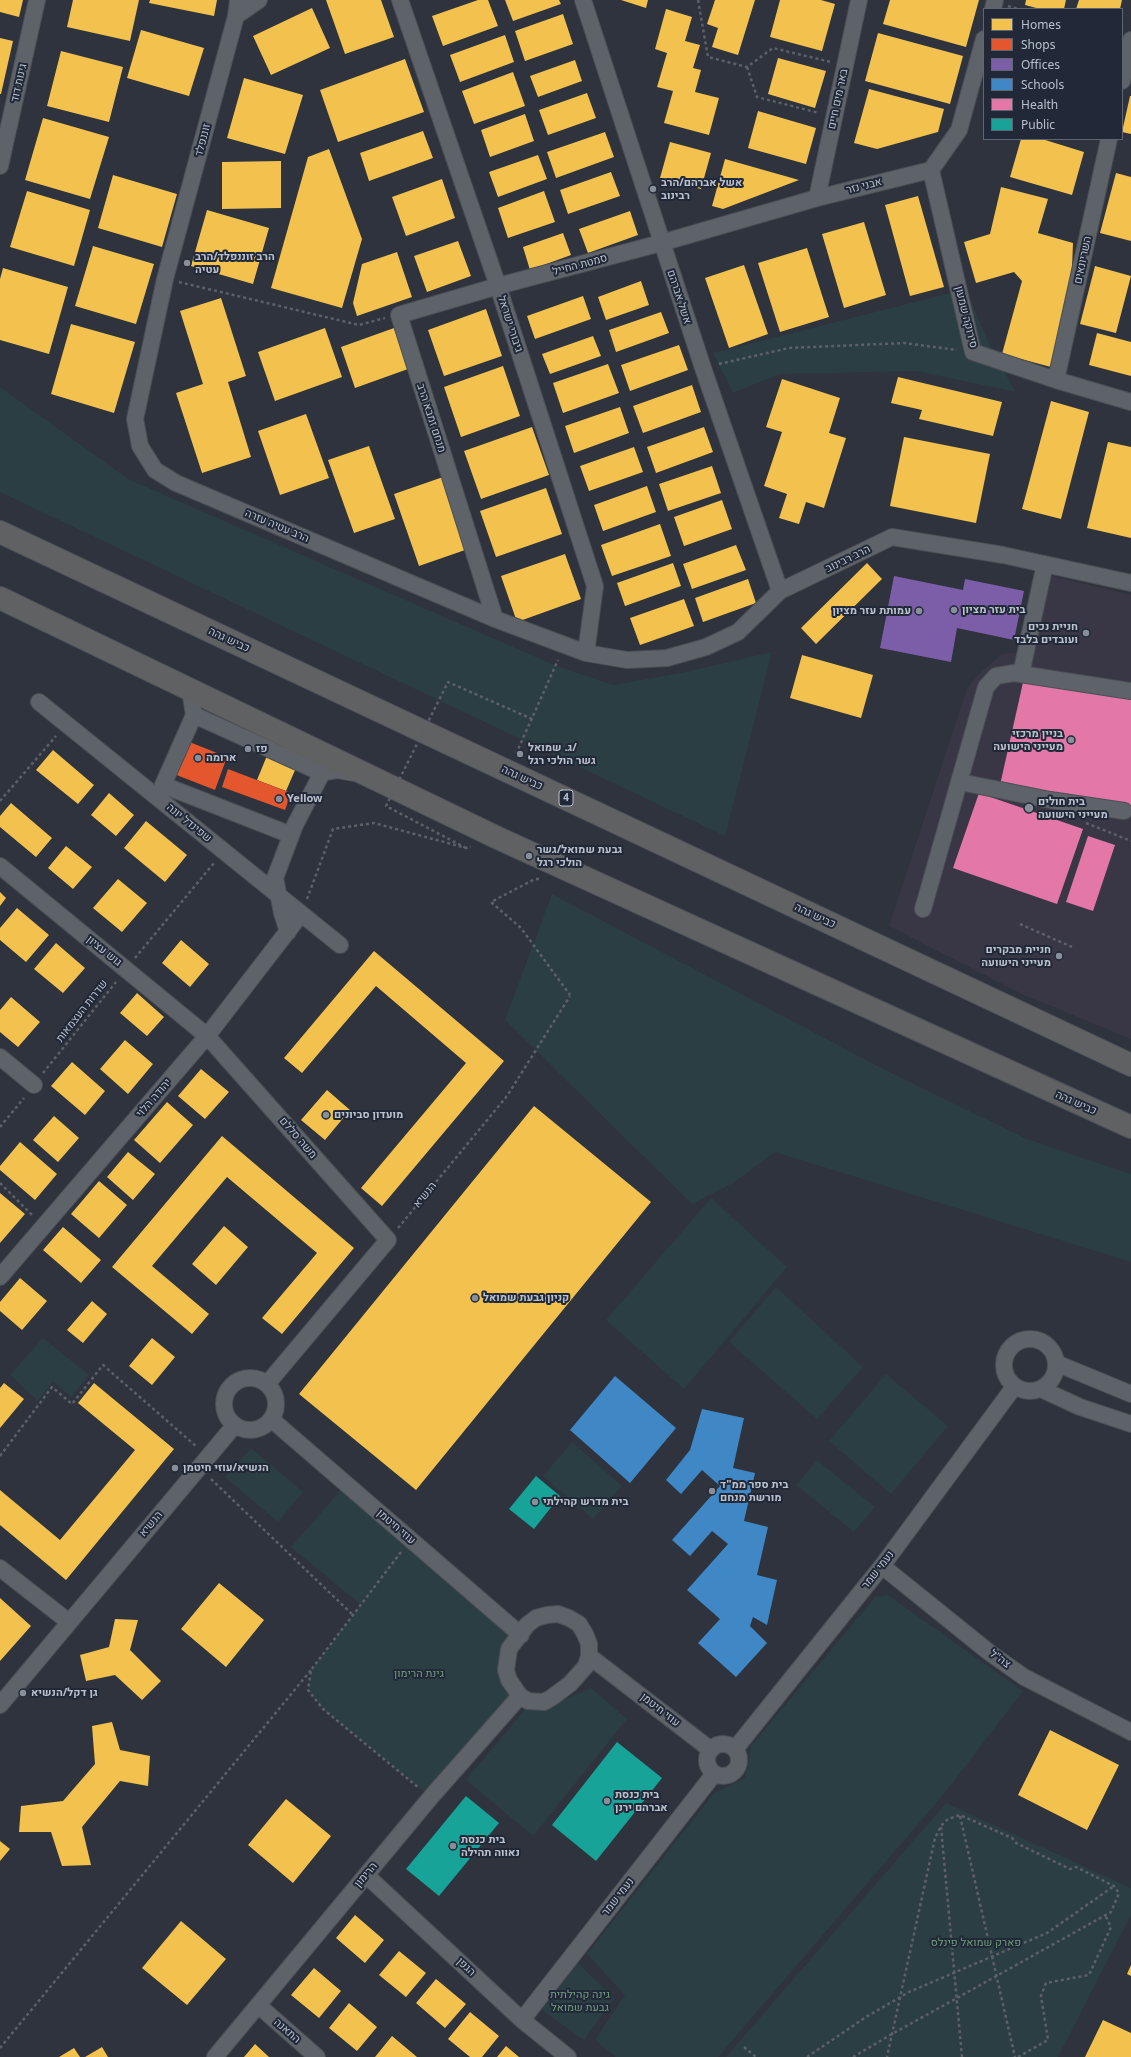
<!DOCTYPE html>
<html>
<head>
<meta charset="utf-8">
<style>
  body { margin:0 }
  #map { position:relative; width:1131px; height:2057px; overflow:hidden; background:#2e333d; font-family:"Noto Sans",sans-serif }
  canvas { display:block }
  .legend { position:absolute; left:983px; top:8px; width:140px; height:132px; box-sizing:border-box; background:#212938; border:1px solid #5e6573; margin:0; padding:5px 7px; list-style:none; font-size:12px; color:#bac0cc }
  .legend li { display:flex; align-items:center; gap:8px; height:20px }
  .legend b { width:20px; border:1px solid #5e6573 }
</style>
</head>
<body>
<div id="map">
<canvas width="1131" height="2057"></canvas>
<ul class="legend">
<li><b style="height:11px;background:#f2c14e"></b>Homes</li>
<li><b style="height:11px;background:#e4572e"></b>Shops</li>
<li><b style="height:11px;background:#7b5ea7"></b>Offices</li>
<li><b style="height:11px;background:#3f88c5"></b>Schools</li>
<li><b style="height:11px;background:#e377a8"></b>Health</li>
<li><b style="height:11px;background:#17a398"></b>Public</li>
</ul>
</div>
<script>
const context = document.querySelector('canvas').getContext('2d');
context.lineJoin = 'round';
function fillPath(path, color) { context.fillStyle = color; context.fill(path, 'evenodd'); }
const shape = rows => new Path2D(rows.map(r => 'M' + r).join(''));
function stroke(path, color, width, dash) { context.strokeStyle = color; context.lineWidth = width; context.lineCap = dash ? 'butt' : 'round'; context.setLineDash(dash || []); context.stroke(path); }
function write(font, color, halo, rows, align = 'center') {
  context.font = font + ' "Noto Sans",Heebo,sans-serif'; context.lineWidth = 4; context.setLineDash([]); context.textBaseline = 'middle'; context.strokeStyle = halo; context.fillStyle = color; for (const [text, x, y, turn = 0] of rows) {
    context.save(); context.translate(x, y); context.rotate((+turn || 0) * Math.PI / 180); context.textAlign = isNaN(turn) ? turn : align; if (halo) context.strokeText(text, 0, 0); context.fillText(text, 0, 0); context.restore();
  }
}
fillPath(shape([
  [1035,572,1131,595,1131,1039,1024,995,889,926,967,689,978,675,1002,654,1021,652]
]), '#393746');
fillPath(shape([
  [966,289,992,350,1016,392,916,371,780,374,733,393,713,353],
  [0,387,128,479,559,667,613,685,681,673,772,652,725,836,0,492],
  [552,894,885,1070,1027,1139,1131,1174,1131,1262,775,1152,733,1183,692,1204,505,1020],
  [711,1198,787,1267,684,1389,606,1320],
  [776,1287,863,1367,817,1419,729,1342],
  [43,1338,89,1375,71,1397,53,1381,38,1401,10,1375],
  [886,1374,948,1426,891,1494,829,1441],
  [572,1442,622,1486,593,1519,543,1476],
  [251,1448,303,1492,278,1522,225,1477],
  [817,1460,875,1507,854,1532,796,1485],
  [346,1484,521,1635,506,1661,515,1689,431,1797,323,1709,308,1690,311,1670,361,1605,291,1547],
  [888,1595,1023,1691,944,1794,718,2057,616,2057,595,2040,625,1995,587,1954,714,1793,745,1778,751,1746,875,1597],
  [591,1688,627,1719,533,1836,466,1780,527,1707,551,1705],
  [946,1803,1131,1888,1131,1915,1058,2057,726,2057],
  [578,1963,614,1998,584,2040,542,2010]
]), '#2b3e43');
fillPath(shape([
  [0,0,23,0,19,17,0,12],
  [73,0,139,0,130,41,67,27],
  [150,0,217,0,214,16,149,3],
  [326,0,381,0,394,37,345,54],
  [478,0,488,0,498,26,443,46,432,16],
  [505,0,559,0,561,4,513,21],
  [621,0,648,0,646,8],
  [715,0,755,0,738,55,712,47,718,28,707,24],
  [780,0,821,0,835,4,822,51,770,37],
  [890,0,979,0,966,47,883,24],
  [1026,0,1066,0,1064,9,1040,9,1025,5],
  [1079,0,1122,0,1120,9,1076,9],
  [312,8,330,48,271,75,253,36],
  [666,9,692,17,685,41,700,45,693,68,701,70,695,92,719,98,709,135,664,123,673,91,657,87,667,53,655,49],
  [563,14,573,44,525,61,515,31],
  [141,30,204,48,189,96,127,78],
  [878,33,963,56,950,104,865,81],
  [505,35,514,62,460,82,450,55],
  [0,38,13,41,1,94,0,94],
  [61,51,123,67,109,122,47,106],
  [778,58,826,71,815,108,768,94],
  [405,59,424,112,338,142,320,90],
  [575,60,582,81,538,97,530,76],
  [513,72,525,106,474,124,462,91],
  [244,78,303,95,285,154,227,138],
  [869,89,944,109,938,132,877,149,854,143],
  [587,93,596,118,548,135,539,110],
  [1130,96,1131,96,1131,134,1122,132],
  [758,111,816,128,806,164,748,148],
  [525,114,534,141,490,157,481,130],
  [43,118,109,137,90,199,25,180],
  [423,131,433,158,369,181,360,153],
  [605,132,614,157,556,178,547,152],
  [1021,139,1042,139,1084,152,1072,195,1010,177],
  [670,142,711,153,701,189,660,178],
  [329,149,362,239,342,308,271,288,308,157],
  [538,155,547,179,498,197,489,172],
  [725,159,799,180,723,209,712,206],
  [281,161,281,208,222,209,222,162],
  [611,172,620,196,568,214,560,190],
  [1116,173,1131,177,1131,241,1100,233],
  [113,175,177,194,162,247,98,228],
  [442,179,455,218,406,236,392,197],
  [1001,187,1048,199,1038,233,1073,243,1071,294,1051,367,1002,354,1022,281,1014,272,976,283,964,242,990,234],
  [27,191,90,210,74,266,10,247],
  [544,191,555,222,508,238,498,208],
  [918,196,944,287,910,296,885,205],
  [207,210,269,228,253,284,191,266],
  [630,211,638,235,588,253,579,229],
  [864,222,886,295,844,308,822,234],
  [563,233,571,255,530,270,523,247],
  [458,241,471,276,427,292,414,256],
  [93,246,154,264,136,324,75,306],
  [807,248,829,317,780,332,758,263],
  [397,252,412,297,357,316,353,303,362,264],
  [744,265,768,334,729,348,705,278],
  [1095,266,1131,276,1116,333,1080,324],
  [3,268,68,287,49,354,0,340,0,279],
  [641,281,649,305,606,320,598,297],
  [583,296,591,319,535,339,527,316],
  [221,298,246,376,228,382,251,457,202,473,176,393,203,384,180,311],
  [486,309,502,356,444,376,428,330],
  [661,312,669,333,616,352,609,330],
  [71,324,135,342,114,413,51,394],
  [325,328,342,377,275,401,258,352],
  [394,328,408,369,355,388,341,347],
  [1097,333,1131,342,1131,376,1089,365],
  [593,336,601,356,550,374,542,354],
  [679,345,688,370,630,391,621,365],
  [608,364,619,393,563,413,553,383],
  [503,366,520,416,461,437,444,387],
  [898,377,1002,402,993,436,919,419,922,410,891,403],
  [782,379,840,398,829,433,846,438,824,508,806,502,799,524,779,518,787,494,764,486,782,432,766,427],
  [692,385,701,412,643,433,633,406],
  [1051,401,1089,412,1061,519,1022,509],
  [620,407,629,433,574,453,565,426],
  [306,414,329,478,280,495,258,431],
  [532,427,549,475,481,499,464,451],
  [704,427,713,452,656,473,647,447],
  [904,437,990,454,976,523,890,506],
  [1108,442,1131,447,1131,538,1087,528],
  [369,446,395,519,354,533,328,460],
  [634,447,643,472,589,491,580,466],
  [712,466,721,493,668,511,659,484],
  [443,477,468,549,419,566,394,494],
  [647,486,656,512,603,531,594,505],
  [546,488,562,534,496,557,480,511],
  [722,500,732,529,684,546,674,517],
  [660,524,671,556,612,576,601,545],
  [736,545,746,570,692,589,683,564],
  [565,554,581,599,517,622,501,576],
  [673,563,681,586,625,606,617,583],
  [867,563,882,579,816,644,801,628],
  [748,579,756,603,703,622,695,598],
  [684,599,694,626,640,645,630,618],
  [802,655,873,675,861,718,790,698],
  [273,741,302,754,286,791,257,780],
  [53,750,94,785,78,804,36,770],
  [109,793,134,815,116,836,91,815],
  [11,803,52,838,36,857,0,827,0,816],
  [146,821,187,855,165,882,124,848],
  [66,846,92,867,73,889,48,868],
  [118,879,147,903,122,932,93,908],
  [0,892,6,898,0,906],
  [17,908,49,935,26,962,0,940,0,928],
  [181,940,209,964,190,987,162,963],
  [56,943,85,968,63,993,34,969],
  [374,951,504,1061,382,1206,361,1188,466,1063,376,986,302,1073,284,1058],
  [137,993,164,1017,147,1036,120,1013],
  [11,997,40,1022,18,1047,0,1032,0,1010],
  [125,1040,153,1064,128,1094,100,1069],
  [72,1062,105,1091,85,1115,51,1086],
  [201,1069,229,1092,205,1119,178,1096],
  [327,1090,350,1110,325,1140,301,1120],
  [167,1102,193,1125,160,1163,134,1140],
  [534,1106,651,1202,416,1490,299,1394],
  [54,1116,79,1138,58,1162,33,1140],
  [222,1136,354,1248,282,1334,262,1318,317,1253,227,1177,152,1266,209,1314,192,1334,112,1267],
  [20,1142,57,1174,35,1200,0,1170,0,1166],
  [128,1152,155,1174,133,1200,107,1177],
  [99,1181,127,1205,99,1238,71,1214],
  [0,1193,25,1214,0,1243],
  [224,1226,248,1247,216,1285,192,1264],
  [63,1227,101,1260,81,1283,43,1250],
  [20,1278,47,1301,22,1330,0,1311,0,1302],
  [92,1301,107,1314,83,1343,67,1330],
  [152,1338,175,1357,152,1385,129,1366],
  [4,1383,24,1399,0,1428,0,1388],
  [94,1383,174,1449,66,1580,0,1525,0,1490,60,1540,135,1450,78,1403],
  [219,1583,264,1620,226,1667,181,1629],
  [0,1598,31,1626,0,1661],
  [115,1619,138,1620,130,1650,161,1681,142,1700,115,1675,86,1681,80,1655,109,1647],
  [112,1722,120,1750,150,1756,148,1786,120,1781,82,1827,91,1865,62,1866,51,1832,19,1832,21,1806,63,1801,95,1764,92,1726],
  [1050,1730,1119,1765,1087,1830,1018,1795],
  [286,1799,331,1836,293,1883,248,1845],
  [0,1841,10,1849,0,1861],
  [355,1915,384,1940,365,1963,336,1938],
  [181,1921,226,1959,187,2005,142,1968],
  [399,1951,426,1973,406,1997,379,1975],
  [1131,1965,1131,1976,1127,1974],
  [314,1968,341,1991,319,2018,291,1995],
  [436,1979,466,2004,445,2028,416,2003],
  [349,2003,377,2027,357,2051,329,2028],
  [470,2012,499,2036,482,2057,470,2057,448,2039],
  [1103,2020,1131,2033,1131,2057,1085,2057],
  [392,2036,417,2057,375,2057],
  [255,2044,269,2057,244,2057],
  [506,2046,519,2057,497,2057],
  [102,2047,108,2057,85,2057],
  [74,2048,80,2057,59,2057]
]), '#f2c14e');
fillPath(shape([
  [187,741,227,757,215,790,174,774],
  [228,769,291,793,285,810,222,787]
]), '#e4572e');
fillPath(shape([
  [894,576,963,590,965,579,1024,591,1014,640,957,628,951,662,880,648]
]), '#7b5ea7');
fillPath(shape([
  [615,1376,676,1428,630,1483,570,1430],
  [702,1409,744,1418,733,1468,755,1473,744,1521,768,1527,757,1575,777,1580,767,1625,753,1617,750,1626,767,1643,736,1677,698,1643,720,1619,687,1590,728,1544,712,1531,690,1556,672,1540,720,1486,702,1470,681,1494,666,1480,690,1450]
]), '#3f88c5');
fillPath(shape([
  [1024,678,1131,695,1131,807,1000,785],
  [979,793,1083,829,1057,904,953,868],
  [1088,836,1115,845,1093,911,1066,902]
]), '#e377a8');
fillPath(shape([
  [536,1476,560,1496,534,1529,509,1509],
  [617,1742,662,1778,596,1861,552,1825],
  [466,1796,499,1823,439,1896,406,1869]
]), '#17a398');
const minor = shape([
  [238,0,236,16,165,279,135,419,140,446,155,470,176,483,495,619,586,653,627,660,667,658,706,647,738,632,780,591,892,537,1003,555,1131,583],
  [400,0,498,286,595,586,586,653],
  [583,0,703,368,780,591],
  [993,9,995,0],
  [236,16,259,0],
  [1122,81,1131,40],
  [0,166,37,0],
  [931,170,973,352,1056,380,1131,402],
  [817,198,859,0],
  [1056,380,1109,139],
  [495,619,399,315,498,286,661,243,817,198,931,170,959,130,984,39],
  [1021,674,1045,564],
  [190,690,194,715,322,773],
  [39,702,340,945],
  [194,715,163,785,291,835],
  [960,782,1050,800,1124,811],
  [0,866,207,1036,388,1240,267,1384],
  [923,909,986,687,996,676,1014,673,1131,691],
  [288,932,282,913,275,878,295,825,322,773,337,770,354,773],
  [0,1057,34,1085],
  [0,1277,207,1036,301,914],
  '1004 1365a26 26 0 1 1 52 0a26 26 0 1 1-52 0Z',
  [1056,1363,1131,1394],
  '224 1404a26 26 0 1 1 52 0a26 26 0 1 1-52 0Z',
  [1041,1389,1080,1407,1131,1424],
  [271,1419,521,1635],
  [882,1566,990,1653,1024,1677,1131,1732],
  [0,1568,69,1622],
  [558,1614,569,1618,579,1624,585,1634,589,1644,589,1656,586,1666,570,1684,551,1698,544,1702,528,1701,520,1696,509,1680,506,1670,509,1649,527,1625,536,1618,547,1615,558,1614],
  [589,1656,711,1750],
  [0,1705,234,1426],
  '707 1760a16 16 0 1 1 32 0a16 16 0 1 1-32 0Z',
  [735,1749,882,1566,1014,1387],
  [366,1875,522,2020,568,2057],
  [258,2005,317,2057],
  [522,2020,714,1774],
  [215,2057,431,1797,520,1696]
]);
const highway = shape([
  [0,532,1131,1065],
  [0,598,500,839,1131,1127]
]);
stroke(minor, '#4b4e55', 18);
stroke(highway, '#4b5059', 24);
stroke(shape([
  [698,0,708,57,747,67,773,48,831,62],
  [1008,6,1018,9],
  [747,67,757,97,819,113],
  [179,282,359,325,385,318],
  [719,364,789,348,904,343,957,350],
  [516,754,558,660],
  [0,801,56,736],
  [1086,823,1131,841],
  [539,879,535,879,491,902,521,928,570,995],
  [307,899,333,829,374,823,466,848,471,847],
  [1020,924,1072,947],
  [135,958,214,863],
  [43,1073,116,982],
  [0,1127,24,1098],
  [0,1183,32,1215],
  [398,1228,507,1096,570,996],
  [0,1456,52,1387,72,1404,103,1365,197,1447],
  [211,1479,353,1615],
  [401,1552,311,1670,308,1690,323,1709,419,1788],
  [960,1816,1015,2057],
  [941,1827,962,2057],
  [744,2047,756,2057],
  [0,2048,311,1670],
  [807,2057,866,2017,909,1992,1047,1933,1114,1886],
  [853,2057,892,2034,957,1998,1111,1912,1119,1893,1114,1886,1076,1867,1070,1869,1016,1843,1012,1838,960,1815,948,1819,941,1826,935,1838,892,2034,887,2057],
  [1018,2057,1048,2040,1041,1996,1046,1983,1089,1975,1111,1927,1105,1915]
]), '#5c6167', 2.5, [3, 3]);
stroke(minor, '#5e636a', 16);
stroke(highway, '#5f6163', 22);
stroke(shape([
  [466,848,386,806,448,682,532,719]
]), '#5c6167', 2.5, [3, 3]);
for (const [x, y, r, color] of [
  [653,189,4,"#898f9a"],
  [187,263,4,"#898f9a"],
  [954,610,4,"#898f9a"],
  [919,611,4,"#898f9a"],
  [1086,633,4,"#898f9a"],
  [1071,740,4,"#898f9a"],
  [248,749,4,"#898f9a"],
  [520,754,4,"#898f9a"],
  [198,758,4,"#898f9a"],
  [279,799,4,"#898f9a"],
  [1029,808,5,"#898f9a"],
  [529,856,4,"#898f9a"],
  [1059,956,4,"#898f9a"],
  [326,1115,4,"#898f9a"],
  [475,1298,4,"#898f9a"],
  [175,1468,4,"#898f9a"],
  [712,1491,4,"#898f9a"],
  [535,1502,4,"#898f9a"],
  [23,1693,4,"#898f9a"],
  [607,1801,4,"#898f9a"],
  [453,1846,4,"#898f9a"]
]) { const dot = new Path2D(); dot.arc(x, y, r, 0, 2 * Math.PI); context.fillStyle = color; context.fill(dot); stroke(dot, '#212938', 1.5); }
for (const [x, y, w] of [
  [566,798,14]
]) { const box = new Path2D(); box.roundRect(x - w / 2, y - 8, w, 16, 3); context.fillStyle = '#212938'; context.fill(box); stroke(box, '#bac0cc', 1); }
write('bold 10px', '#bac0cc', null, [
  ["4",566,798]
]);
write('11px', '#bac0cc', '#212938', [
  ["גינות דוד",19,83,-77],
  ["באר מים חיים",838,99,-78],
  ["זוננפלד",203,140,-75],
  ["אבני נזר",864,186,-14],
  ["השריונאים",1083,260,-78],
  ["סמטת החייל",580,265,-15],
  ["אשל אברהם",679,297,72],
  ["סירוקה שמעון",966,317,76],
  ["גיבורי ישראל",510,324,72],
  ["מנחם זמבא הרב",431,418,72],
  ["הרב עטיה עזרה",277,526,23],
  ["הרב רבינוב",848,559,-26],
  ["כביש גהה",229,640,25],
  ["כביש גהה",522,778,25],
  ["שפינדל יונה",189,823,39],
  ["כביש גהה",815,916,25],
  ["גוש עציון",104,951,39],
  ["שדרות העצמאות",82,1011,-52],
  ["יהודה הלוי",154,1098,-49],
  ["כביש גהה",1076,1103,24],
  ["משה סללם",298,1138,49],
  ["הנשיא",425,1195,-51],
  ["הנשיא",151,1524,-50],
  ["עוזי חיטמן",396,1527,41],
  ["נעמי שמר",878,1570,-52],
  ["צה\"ל",1000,1659,36],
  ["עוזי חיטמן",660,1710,38],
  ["הרימון",366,1875,-50],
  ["נעמי שמר",618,1897,-52],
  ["הגפן",466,1967,43],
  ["התאנה",287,2031,41]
]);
write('bold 11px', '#bac0cc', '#212938', [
  ["אשל אברהם/הרב",661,183],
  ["רבינוב",661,196],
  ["הרב זוננפלד/הרב",195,257],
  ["עטיה",195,270],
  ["בית עזר מציון",962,610],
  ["עמותת עזר מציון",911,611,"right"],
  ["חניית נכים",1078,627,"right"],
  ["ועובדים בלבד",1078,640,"right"],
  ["בניין מרכזי",1063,734,"right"],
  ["מעייני הישועה",1063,747,"right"],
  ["ג. שמואל/",528,748],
  ["גשר הולכי רגל",528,761],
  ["פז",256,749],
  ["ארומה",206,758],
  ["Yellow",287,799],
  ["בית חולים",1038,802],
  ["מעייני הישועה",1038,815],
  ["גבעת שמואל/גשר",537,850],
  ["הולכי רגל",537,863],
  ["חניית מבקרים",1051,950,"right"],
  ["מעייני הישועה",1051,963,"right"],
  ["מועדון סביונים",334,1115],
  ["קניון גבעת שמואל",483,1298],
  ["הנשיא/עוזי חיטמן",183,1468],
  ["בית ספר ממ\"ד",720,1485],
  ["מורשת מנחם",720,1498],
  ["בית מדרש קהילתי",543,1502],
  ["גן דקל/הנשיא",31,1693],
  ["בית כנסת",615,1795],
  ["אברהם ירנן",615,1808],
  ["בית כנסת",461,1840],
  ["נאווה תהילה",461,1853]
], 'left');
write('11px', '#719d7d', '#212938', [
  ["גינת הרימון",419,1674],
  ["פארק שמואל פינלס",976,1943],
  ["גינה קהילתית",580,1995],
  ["גבעת שמואל",580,2008]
]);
</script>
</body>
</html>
